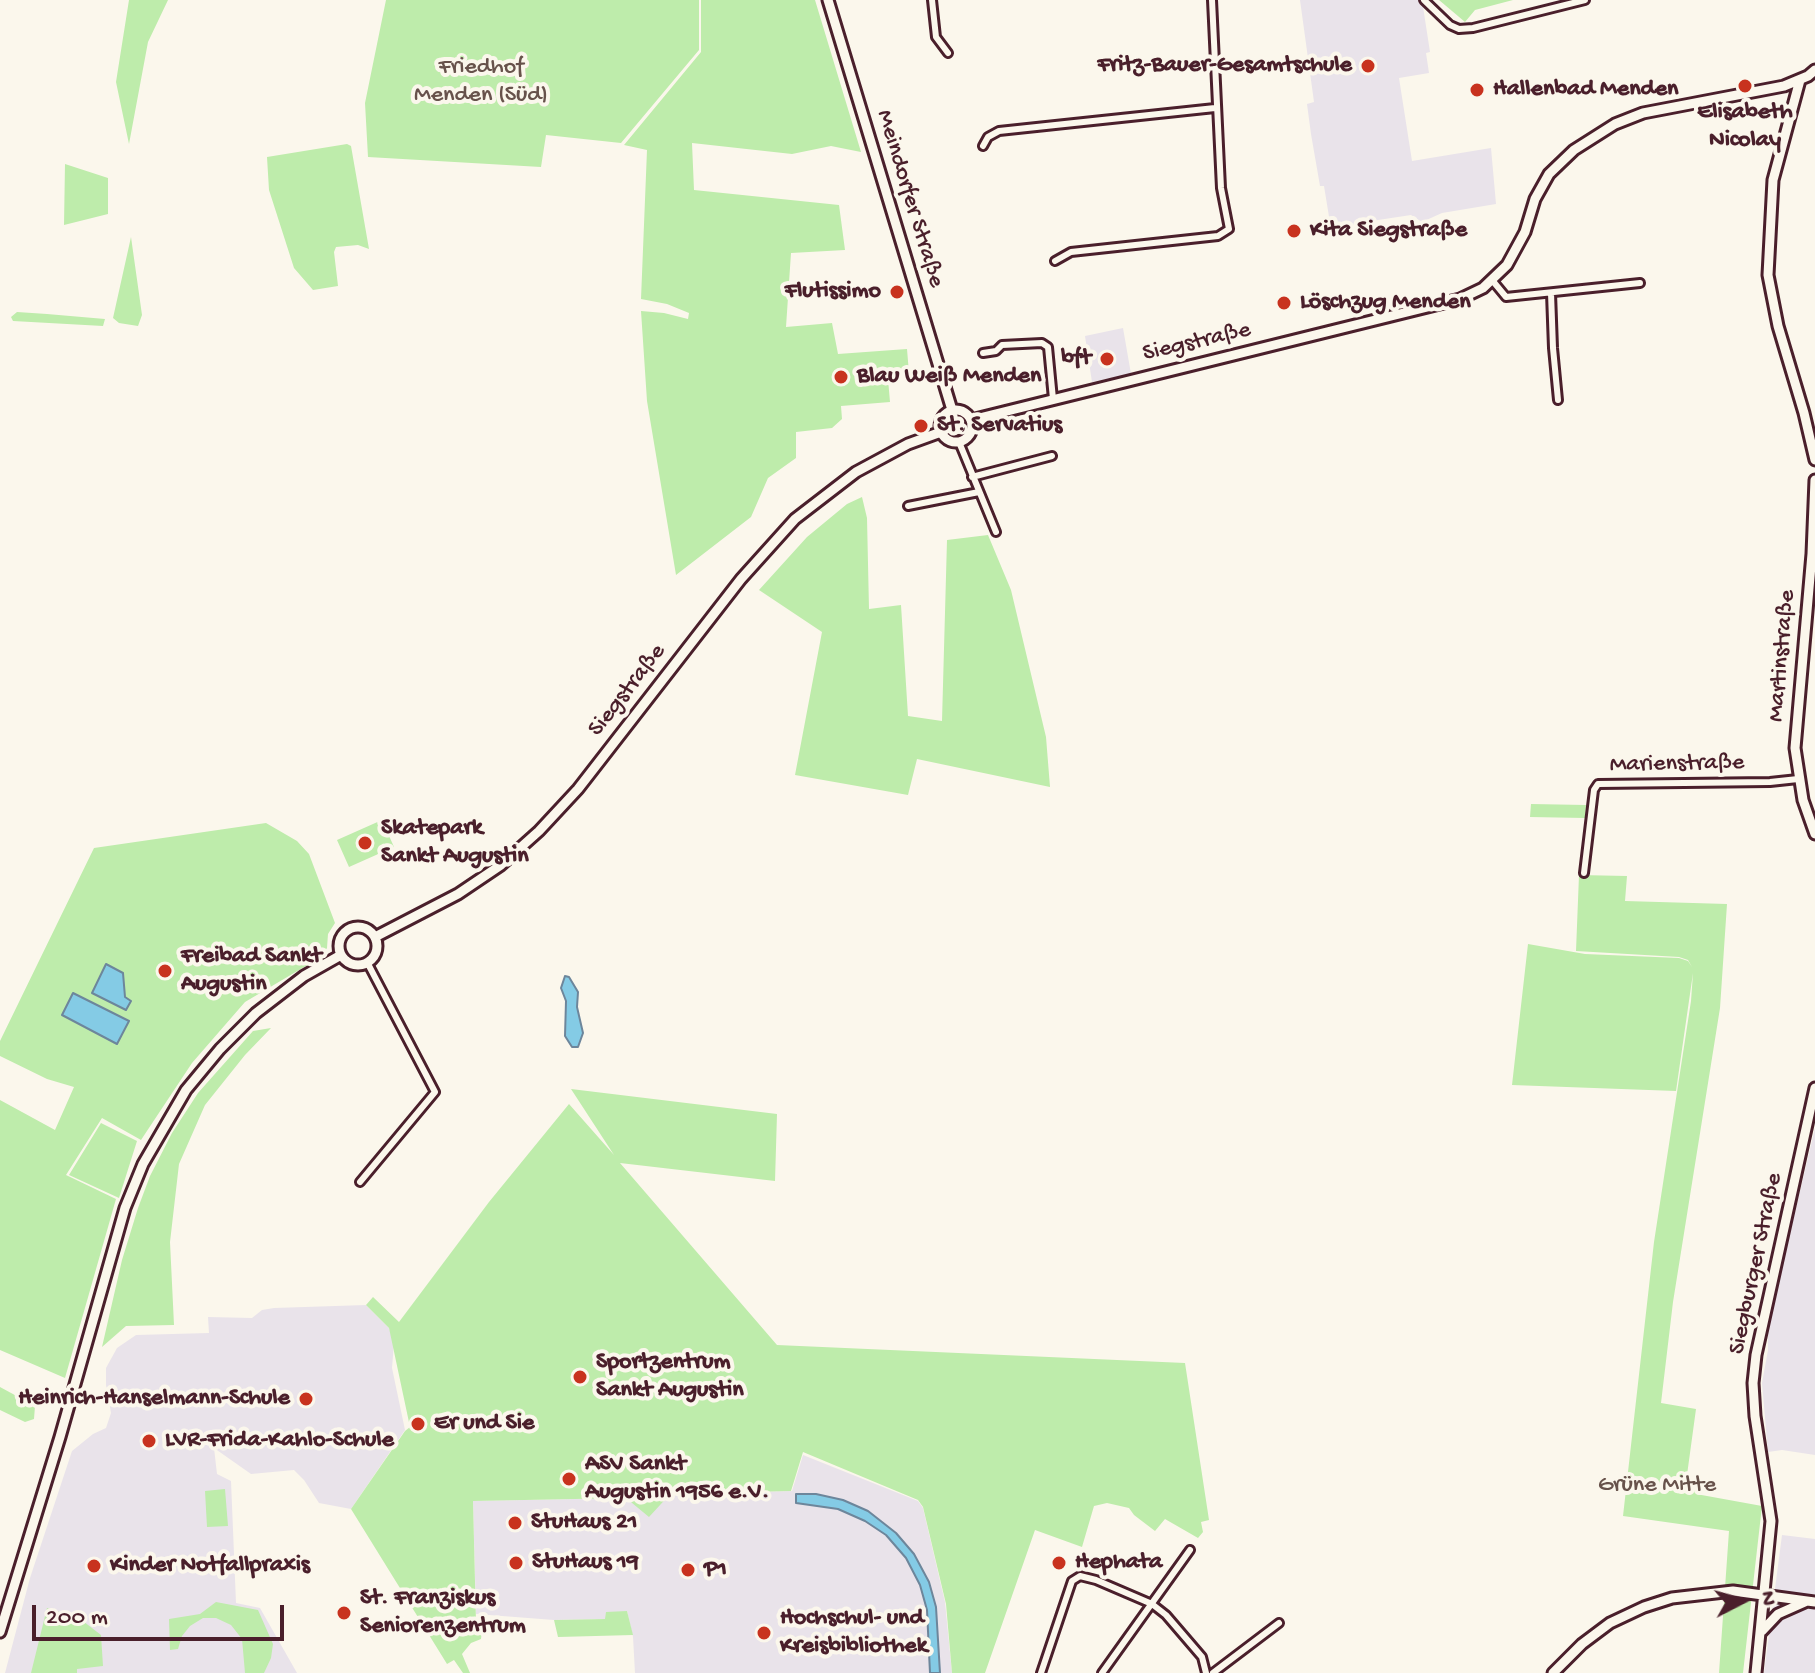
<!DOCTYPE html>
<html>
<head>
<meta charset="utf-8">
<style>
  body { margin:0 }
  #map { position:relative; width:1815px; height:1673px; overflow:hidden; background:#fbf7ec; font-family:"Gochi Hand",sans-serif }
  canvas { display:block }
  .north { position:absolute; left:1703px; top:1561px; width:80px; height:80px; -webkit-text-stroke:6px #fbf7ec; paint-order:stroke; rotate:84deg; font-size:22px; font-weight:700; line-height:32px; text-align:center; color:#4a1f2b }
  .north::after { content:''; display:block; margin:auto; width:28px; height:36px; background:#4a1f2b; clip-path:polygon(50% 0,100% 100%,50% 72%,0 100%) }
  .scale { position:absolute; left:32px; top:1605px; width:252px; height:36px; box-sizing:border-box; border:4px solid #4a1f2b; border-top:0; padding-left:10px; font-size:24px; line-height:28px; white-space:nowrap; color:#4a1f2b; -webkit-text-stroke:6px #fbf7ec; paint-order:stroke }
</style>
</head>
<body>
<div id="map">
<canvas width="1815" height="1673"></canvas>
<div class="north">N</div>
<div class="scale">200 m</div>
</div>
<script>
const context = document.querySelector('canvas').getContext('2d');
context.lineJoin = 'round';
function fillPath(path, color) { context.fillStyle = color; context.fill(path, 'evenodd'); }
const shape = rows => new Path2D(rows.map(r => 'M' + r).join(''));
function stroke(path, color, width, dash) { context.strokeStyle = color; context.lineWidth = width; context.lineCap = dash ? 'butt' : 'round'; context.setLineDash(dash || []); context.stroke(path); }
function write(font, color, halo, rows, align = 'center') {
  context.font = font + ' "Gochi Hand",sans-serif'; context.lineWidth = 8; context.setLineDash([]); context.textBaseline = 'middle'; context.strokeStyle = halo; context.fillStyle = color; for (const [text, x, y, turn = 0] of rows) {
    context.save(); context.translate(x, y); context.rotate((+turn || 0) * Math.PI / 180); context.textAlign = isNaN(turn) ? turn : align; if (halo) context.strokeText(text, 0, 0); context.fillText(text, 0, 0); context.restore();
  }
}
fillPath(shape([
  [1300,0,1422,0,1430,52,1426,53,1429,73,1399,78,1412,161,1491,148,1496,204,1442,213,1422,222,1411,215,1365,222,1361,230,1332,235,1324,186,1320,186,1311,134,1307,104,1314,102],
  [1123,328,1131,374,1092,382,1085,336],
  [1815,1128,1815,1455,1782,1450,1768,1452,1762,1383,1768,1350,1768,1326],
  [366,1305,389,1328,394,1343,392,1368,405,1430,351,1509,319,1503,304,1480,294,1470,251,1474,214,1448,217,1474,231,1481,236,1603,260,1608,297,1673,5,1673,30,1578,72,1451,93,1434,106,1428,111,1413,106,1385,106,1368,117,1348,136,1335,209,1333,208,1317,252,1318,262,1310,274,1308],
  [803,1455,918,1501,923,1508,945,1602,952,1673,635,1673,633,1637,627,1611,605,1619,554,1620,476,1614,473,1501,626,1498,672,1492,697,1494,701,1497,706,1493,792,1491],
  [1782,1535,1815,1539,1815,1673,1764,1673]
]), '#e9e3ea');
fillPath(shape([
  [129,0,168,0,148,42,129,144,116,82],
  [386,0,699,0,699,50,621,143,546,135,541,167,368,157,365,103],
  [701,0,815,0,861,152,831,146,792,154,692,143,694,190,839,205,845,250,791,253,786,327,832,323,838,354,907,349,909,373,888,379,890,402,841,406,842,419,832,428,796,432,796,458,768,478,751,517,676,575,647,401,641,311,664,313,688,319,689,313,667,304,641,299,647,150,624,145,701,52],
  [1439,0,1513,0,1475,10,1465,22],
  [347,144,351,146,369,249,358,245,336,247,334,252,338,286,313,290,294,268,269,190,267,157],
  [65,164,108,178,108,214,64,225],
  [131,237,142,315,138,326,119,323,113,318],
  [17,312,47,314,105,319,103,326,13,321,11,317],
  [862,497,867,518,869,609,901,605,908,716,942,721,947,540,988,535,1011,590,1046,737,1050,787,917,759,908,795,795,775,822,632,759,590,807,537,847,504],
  [1531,804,1586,805,1585,818,1530,817],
  [382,820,394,847,349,867,337,840],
  [266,823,297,841,309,854,335,923,328,934,327,948,321,957,245,1002,192,1063,141,1140,102,1118,66,1175,116,1199,65,1378,0,1350,0,1100,55,1130,74,1087,47,1079,0,1056,0,1041,94,848],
  [1579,875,1627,876,1625,901,1727,904,1720,1008,1673,1302,1661,1403,1696,1409,1687,1475,1698,1477,1696,1494,1762,1506,1743,1673,1719,1673,1729,1531,1623,1516,1654,1242,1691,1001,1693,973,1676,1091,1512,1085,1528,944,1585,954,1679,958,1688,961,1692,967,1688,960,1679,957,1576,951],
  [271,1028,245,1055,205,1105,179,1164,170,1242,174,1325,126,1326,102,1347,122,1260,138,1208,150,1176,172,1133,198,1093,253,1031],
  [571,1089,777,1114,775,1181,620,1163,777,1345,1185,1363,1209,1520,1201,1522,1203,1532,1198,1538,1165,1519,1155,1531,1134,1515,1129,1508,1107,1503,1094,1506,1082,1547,1035,1530,985,1673,952,1673,946,1604,923,1507,918,1500,803,1452,791,1491,707,1493,701,1498,697,1494,672,1492,649,1517,626,1498,473,1501,476,1622,483,1621,481,1639,471,1643,462,1654,470,1673,463,1673,454,1660,447,1664,351,1509,405,1431,410,1427,389,1328,366,1305,373,1297,399,1322,489,1202,569,1104,614,1155],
  [101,1123,137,1141,119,1198,69,1175],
  [0,1387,35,1406,34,1419,25,1422,0,1410],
  [225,1489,228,1526,207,1527,205,1491],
  [216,1602,258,1610,273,1644,271,1658,264,1673,245,1673,242,1639,231,1625,216,1618,203,1618,190,1626,182,1636,178,1649,170,1650,169,1619,200,1614],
  [47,1608,79,1618,101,1635,103,1666,77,1669,77,1673,31,1673],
  [627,1611,633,1635,558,1637,554,1620,605,1619,606,1612]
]), '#beecab');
const water = shape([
  [106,964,123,973,125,997,131,1001,126,1010,92,993,106,964],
  [565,976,569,977,578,992,577,1007,583,1033,578,1047,572,1047,565,1036,566,1001,561,988,565,976],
  [73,993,129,1021,117,1044,62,1015,73,993],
  [796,1494,816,1494,843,1500,868,1511,896,1533,914,1554,929,1582,936,1607,940,1673,930,1673,927,1610,920,1585,906,1558,886,1535,865,1521,838,1509,796,1503,796,1494]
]);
fillPath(water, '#84cbe5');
stroke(water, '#6d869b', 2);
const street = shape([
  [932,0,936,37,948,53],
  [1424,0,1450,25,1459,29,1473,28,1585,0],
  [983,146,988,137,999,131,1215,108],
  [1055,261,1071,252,1218,236,1229,229,1221,188,1212,0],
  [1492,280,1506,297,1640,283],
  [1551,293,1553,348,1558,400],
  [983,353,996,351,1002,345,1042,343,1048,347,1053,399],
  [959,442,996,532],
  [972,477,1052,456],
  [908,506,979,492],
  [1584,873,1594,790,1598,784,1770,782,1798,779],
  [360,1182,435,1092,367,962],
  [1041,1673,1072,1581,1080,1576,1096,1580,1152,1604,1166,1615,1202,1657,1206,1673],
  [1102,1673,1190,1550],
  [1213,1673,1279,1623]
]);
const secondary = shape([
  [828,0,952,410],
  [1800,80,1773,180,1768,275,1778,326,1804,413,1815,460],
  '940 426a16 16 0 1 1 32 0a16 16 0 1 1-32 0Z',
  [971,420,1460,299,1483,288,1507,265,1525,232,1535,199,1549,174,1574,150,1615,124,1643,113,1784,86,1808,76,1815,70],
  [1815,480,1812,554,1795,748,1803,800,1815,834],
  '339 946a19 19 0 1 1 38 0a19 19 0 1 1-38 0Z',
  [375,937,458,894,501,865,539,831,578,789,741,579,795,519,856,472,908,444,941,432],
  [1762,1631,1778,1614,1805,1602],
  [0,1632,60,1437,125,1208,143,1164,186,1090,220,1049,256,1013,304,976,341,955],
  [1553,1673,1582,1644,1610,1623,1644,1607,1672,1598,1733,1591,1815,1602],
  [1756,1673,1771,1521,1755,1416,1753,1383,1756,1355,1815,1088]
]);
stroke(street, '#4a1f2b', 12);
stroke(secondary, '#4a1f2b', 15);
stroke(street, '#fbf7ec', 6);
stroke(secondary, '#fbf7ec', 9);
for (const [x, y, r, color] of [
  [1368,66,8,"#c8321e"],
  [1745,86,8,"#c8321e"],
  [1477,90,8,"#c8321e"],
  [1294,231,8,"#c8321e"],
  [897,292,8,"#c8321e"],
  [1284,303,8,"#c8321e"],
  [1107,359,8,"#c8321e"],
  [841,377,8,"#c8321e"],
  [921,426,8,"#c8321e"],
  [365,843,8,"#c8321e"],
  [165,971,8,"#c8321e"],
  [580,1377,8,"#c8321e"],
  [306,1399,8,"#c8321e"],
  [418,1424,8,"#c8321e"],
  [149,1441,8,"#c8321e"],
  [569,1479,8,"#c8321e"],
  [515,1523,8,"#c8321e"],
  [516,1563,8,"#c8321e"],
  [1059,1563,8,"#c8321e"],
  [94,1566,8,"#c8321e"],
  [688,1570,8,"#c8321e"],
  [344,1613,8,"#c8321e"],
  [764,1633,8,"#c8321e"]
]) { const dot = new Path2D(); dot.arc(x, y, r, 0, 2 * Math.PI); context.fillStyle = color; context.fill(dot); stroke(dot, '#fbf7ec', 3); }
write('bold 24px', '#4a1f2b', '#fbf7ec', [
  ["Fritz-Bauer-Gesamtschule",1352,66,"right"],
  ["Hallenbad Menden",1493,90],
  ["Elisabeth",1745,113,"center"],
  ["Nicolay",1745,141,"center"],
  ["Kita Siegstraße",1310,231],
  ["Flutissimo",881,292,"right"],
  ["Löschzug Menden",1300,303],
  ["bft",1091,359,"right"],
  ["Blau Weiß Menden",857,377],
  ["St. Servatius",937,426],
  ["Skatepark",381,829],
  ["Sankt Augustin",381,857],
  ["Freibad Sankt",181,957],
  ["Augustin",181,985],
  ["Sportzentrum",596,1363],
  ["Sankt Augustin",596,1391],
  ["Heinrich-Hanselmann-Schule",290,1399,"right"],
  ["Er und Sie",434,1424],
  ["LVR-Frida-Kahlo-Schule",165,1441],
  ["ASV Sankt",585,1465],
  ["Augustin 1956 e.V.",585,1493],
  ["StuHaus 21",531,1523],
  ["StuHaus 19",532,1563],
  ["Hephata",1075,1563],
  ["Kinder Notfallpraxis",110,1566],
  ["P1",704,1570],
  ["St. Franziskus",360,1599],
  ["Seniorenzentrum",360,1627],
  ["Hochschul- und",780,1619],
  ["Kreisbibliothek",780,1647]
], 'left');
write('24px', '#67524b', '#fbf7ec', [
  ["Friedhof",481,68],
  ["Menden (Süd)",481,96],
  ["Grüne Mitte",1657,1486]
]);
write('24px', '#4a1f2b', '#fbf7ec', [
  ["Meindorfer Straße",909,199,73],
  ["Siegstraße",1197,343,-13],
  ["Martinstraße",1783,656,-85],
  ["Siegstraße",628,691,-52],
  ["Marienstraße",1677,765,-1],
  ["Siegburger Straße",1757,1264,-78]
]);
</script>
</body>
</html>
